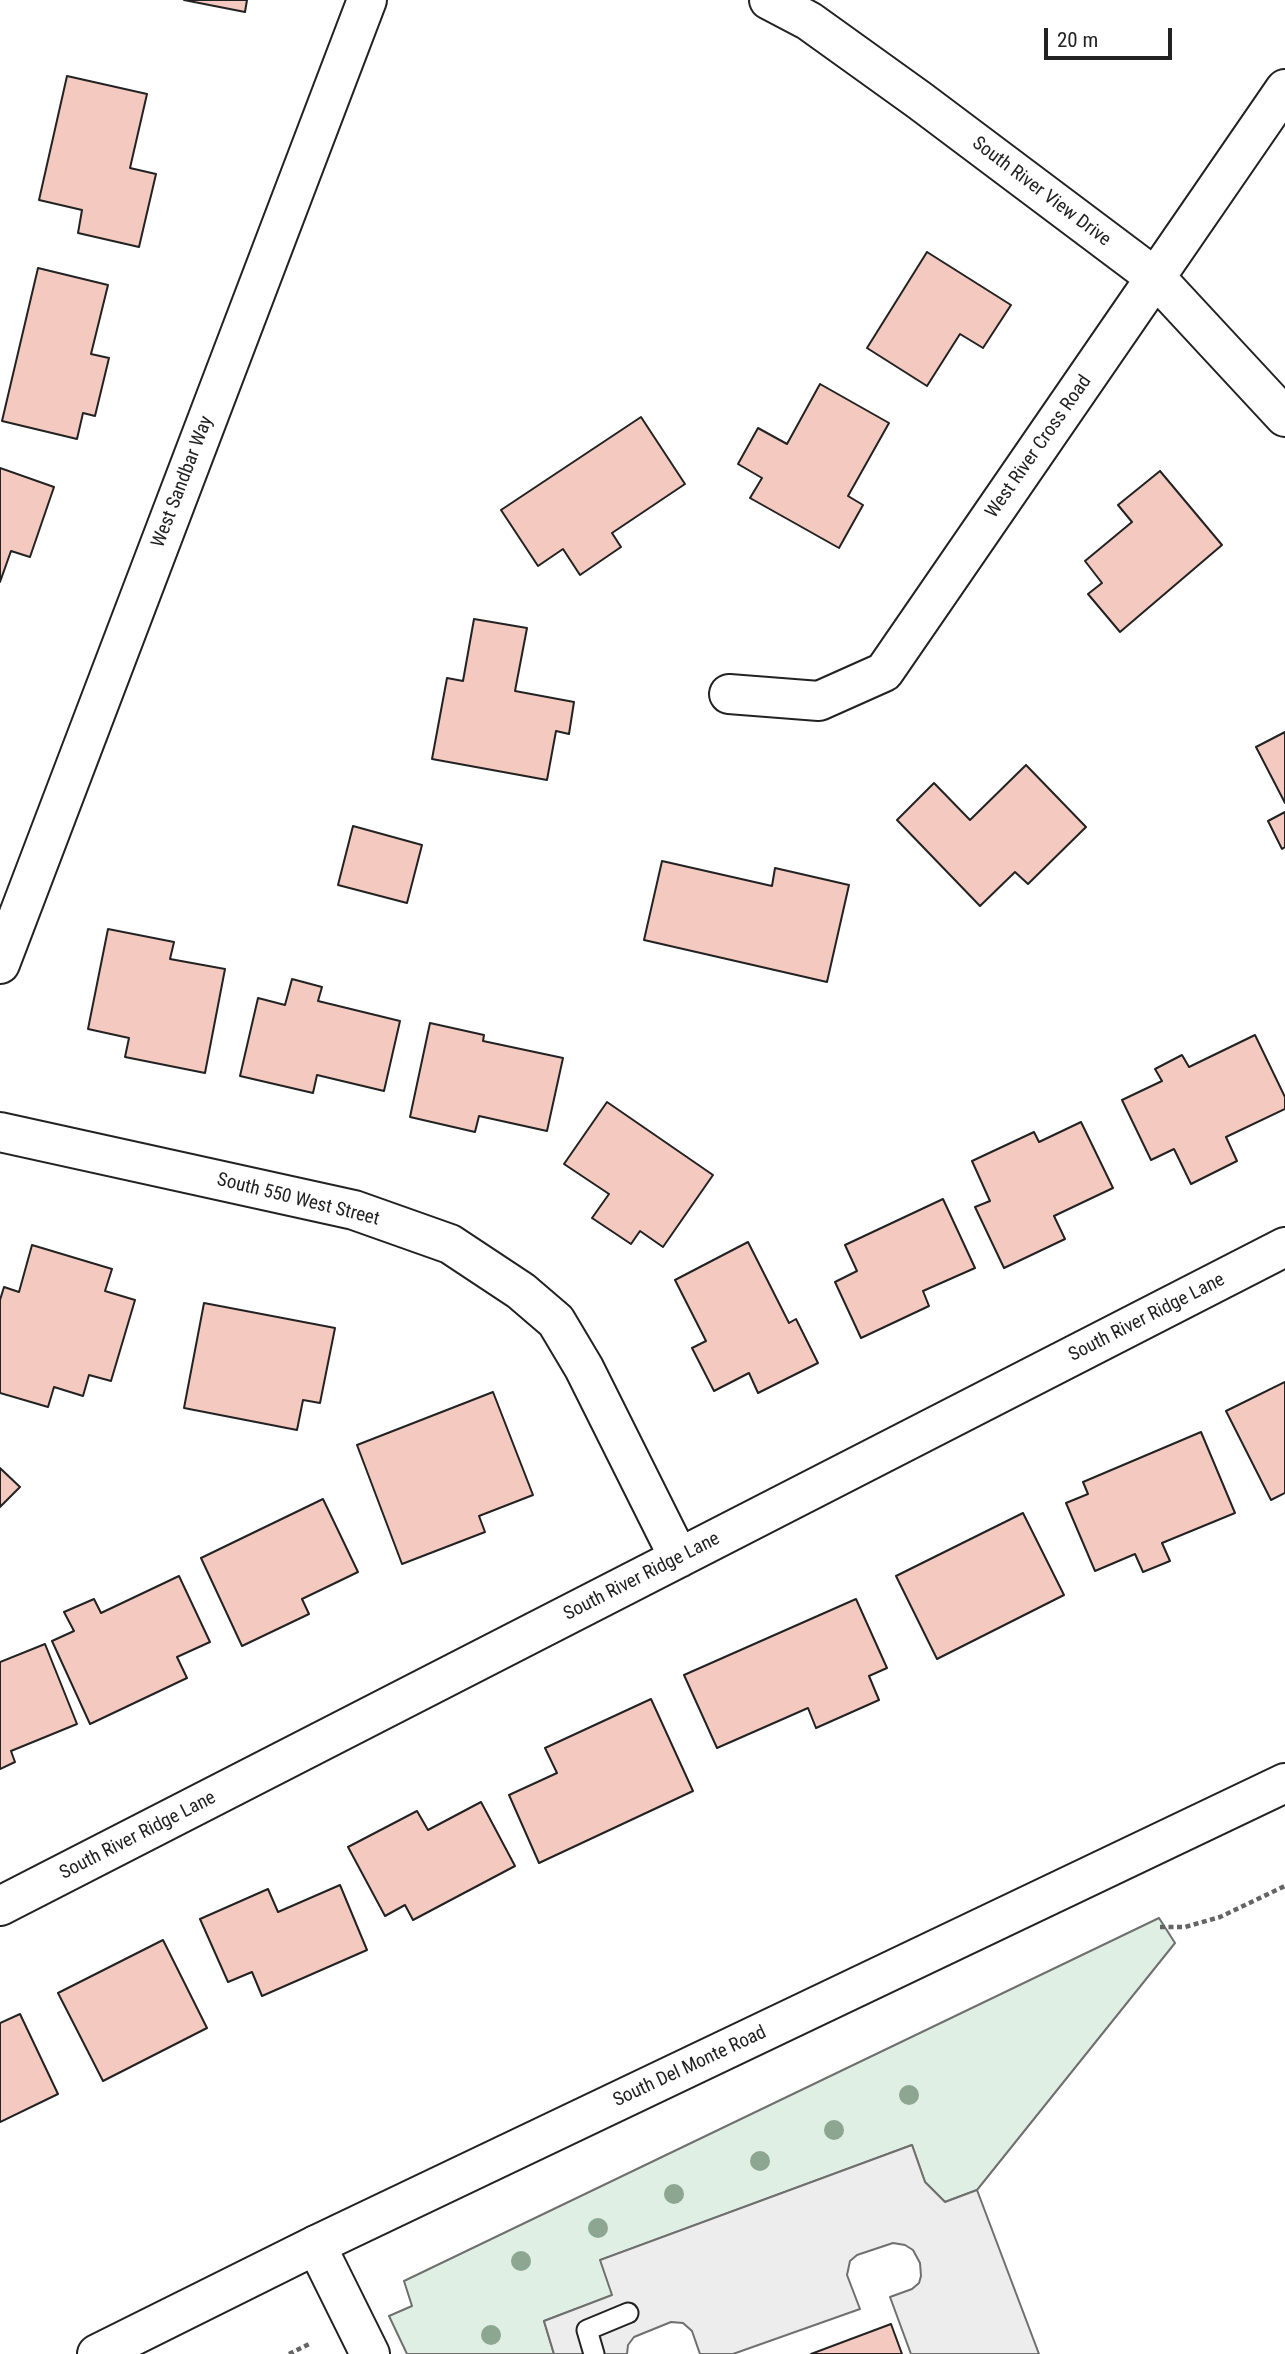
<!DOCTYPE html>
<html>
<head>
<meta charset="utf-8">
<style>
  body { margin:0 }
  #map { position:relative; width:1285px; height:2354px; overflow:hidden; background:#fff; font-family:"Roboto Condensed",sans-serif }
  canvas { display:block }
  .scale { position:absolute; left:1044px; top:28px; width:128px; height:32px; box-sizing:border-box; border:4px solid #222; border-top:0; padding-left:9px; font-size:21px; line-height:24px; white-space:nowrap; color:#222; -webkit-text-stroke:5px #fff; paint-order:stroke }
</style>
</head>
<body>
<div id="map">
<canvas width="1285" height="2354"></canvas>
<div class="scale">20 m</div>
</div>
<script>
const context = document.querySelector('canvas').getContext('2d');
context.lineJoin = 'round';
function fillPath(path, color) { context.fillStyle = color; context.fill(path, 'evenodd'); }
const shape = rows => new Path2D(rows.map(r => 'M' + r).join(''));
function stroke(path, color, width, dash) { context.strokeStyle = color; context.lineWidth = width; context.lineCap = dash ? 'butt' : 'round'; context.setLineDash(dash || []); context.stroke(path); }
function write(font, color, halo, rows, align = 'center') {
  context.font = font + ' "Roboto Condensed",sans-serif'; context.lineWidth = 5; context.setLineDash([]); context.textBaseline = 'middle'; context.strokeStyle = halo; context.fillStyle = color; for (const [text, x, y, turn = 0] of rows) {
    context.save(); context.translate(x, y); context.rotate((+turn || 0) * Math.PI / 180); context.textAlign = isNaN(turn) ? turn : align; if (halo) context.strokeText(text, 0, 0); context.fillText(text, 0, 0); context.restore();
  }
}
const green = shape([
  [1159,1918,1175,1943,977,2190,945,2202,925,2182,912,2145,601,2260,613,2295,544,2321,554,2354,407,2354,389,2316,412,2306,404,2281,1159,1918]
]);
fillPath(green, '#e0efe3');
stroke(green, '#6f6f6f', 2);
const parking = shape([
  [912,2145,925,2182,945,2202,977,2190,1039,2354,911,2354,890,2297,912,2289,919,2283,921,2276,920,2263,913,2250,905,2245,893,2243,857,2255,850,2261,847,2275,860,2309,733,2354,700,2354,692,2331,683,2323,671,2322,634,2337,628,2345,627,2354,554,2354,544,2321,612,2295,600,2260,912,2145]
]);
fillPath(parking, '#ededed');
stroke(parking, '#6f6f6f', 2);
const building = shape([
  [184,0,247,0,245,12,184,0],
  [67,76,147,94,130,168,156,174,139,247,78,233,82,210,39,200,67,76],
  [927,252,1011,305,983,348,960,334,927,386,867,348,927,252],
  [38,268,108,285,91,354,109,358,95,416,83,413,77,439,2,421,38,268],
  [820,384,889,423,848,496,863,505,839,548,750,498,762,478,738,464,758,428,787,444,820,384],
  [641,417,685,484,612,533,621,547,580,575,563,549,538,566,501,510,641,417],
  [0,468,54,487,30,557,11,551,0,582,0,468],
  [1160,471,1222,545,1120,632,1088,594,1102,583,1085,561,1132,522,1118,505,1160,471],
  [474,619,527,628,515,691,574,702,569,734,556,731,547,780,432,759,447,678,463,681,474,619],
  [1285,732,1285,803,1256,747,1285,732],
  [1026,765,1086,827,1028,884,1015,872,980,906,897,820,934,783,970,820,1026,765],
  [1285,812,1285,847,1282,849,1268,821,1285,812],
  [353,826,422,845,407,903,338,885,353,826],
  [662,861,772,886,775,868,849,885,827,982,644,940,662,861],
  [108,929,174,942,170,959,225,969,205,1073,125,1057,129,1038,88,1029,108,929],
  [292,979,322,987,318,1001,400,1021,384,1091,317,1075,313,1093,240,1076,258,998,285,1005,292,979],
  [430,1023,484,1035,483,1041,563,1058,547,1131,479,1116,475,1132,410,1117,430,1023],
  [1255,1035,1285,1097,1285,1109,1226,1137,1237,1161,1191,1184,1174,1149,1151,1160,1122,1100,1162,1081,1155,1069,1182,1055,1189,1067,1255,1035],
  [607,1102,713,1175,663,1247,640,1231,631,1244,592,1218,609,1194,564,1164,607,1102],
  [1081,1122,1113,1188,1054,1216,1065,1239,1004,1268,975,1207,990,1201,972,1161,1034,1132,1039,1142,1081,1122],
  [943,1199,975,1268,923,1291,929,1306,861,1338,835,1282,857,1271,845,1245,943,1199],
  [748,1242,789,1323,796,1319,818,1363,758,1393,749,1373,714,1391,692,1348,706,1341,675,1280,748,1242],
  [32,1245,112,1269,105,1291,135,1300,111,1381,89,1375,83,1396,54,1387,48,1407,0,1393,0,1300,4,1287,19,1292,32,1245],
  [204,1303,335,1328,320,1403,303,1400,297,1430,184,1408,204,1303],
  [1285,1382,1285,1493,1271,1500,1226,1411,1285,1382],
  [493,1392,533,1495,479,1516,485,1532,402,1564,357,1445,493,1392],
  [1201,1432,1235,1513,1162,1543,1170,1561,1143,1572,1135,1554,1095,1571,1066,1503,1088,1494,1083,1482,1201,1432],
  [0,1468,20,1487,0,1507,0,1468],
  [323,1499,358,1572,302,1599,309,1614,242,1646,201,1558,323,1499],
  [1023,1513,1064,1595,937,1659,896,1576,1023,1513],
  [179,1576,210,1642,177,1657,187,1678,90,1724,52,1641,74,1631,64,1612,94,1599,101,1613,179,1576],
  [856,1599,887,1668,869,1676,879,1700,816,1728,808,1708,717,1748,684,1675,856,1599],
  [45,1644,77,1724,11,1751,15,1762,0,1769,0,1662,45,1644],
  [651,1699,693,1791,539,1863,509,1795,557,1773,545,1748,651,1699],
  [481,1802,515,1866,413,1920,405,1905,385,1916,348,1847,417,1811,428,1830,481,1802],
  [340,1885,367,1950,262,1996,252,1972,228,1982,200,1919,268,1889,278,1912,340,1885],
  [163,1940,207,2028,103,2081,58,1993,163,1940],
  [20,2014,58,2094,0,2122,0,2023,20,2014],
  [891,2324,902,2354,811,2354,891,2324]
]);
fillPath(building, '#f3c9c0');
stroke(building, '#222', 2);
const service = shape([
  [594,2354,587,2330,628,2313]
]);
const minor = shape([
  [769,0,809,21,919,100,1156,278,1285,417],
  [729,694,819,701,884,672,1285,89],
  [0,964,367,0],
  [0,1132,354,1210,450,1244,521,1291,556,1321,584,1368,679,1558],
  [0,1906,1285,1247],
  [316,2245,370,2354]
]);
const tertiary = shape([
  [97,2354,316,2245,1285,1783]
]);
stroke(service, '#222', 23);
stroke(minor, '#222', 42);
stroke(tertiary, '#222', 42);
stroke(shape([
  [1160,1927,1185,1927,1220,1917,1285,1886],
  [289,2354,311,2343]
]), '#646464', 4.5, [5, 3.5]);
stroke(service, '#fff', 19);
stroke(minor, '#fff', 38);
stroke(tertiary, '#fff', 38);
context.fillStyle = '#8da692';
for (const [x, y] of [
  [909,2095],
  [834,2130],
  [760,2161],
  [674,2194],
  [598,2228],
  [521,2261],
  [491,2335]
]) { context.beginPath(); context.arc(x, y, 10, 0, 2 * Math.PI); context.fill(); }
write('19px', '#222', '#fff', [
  ["South River View Drive",1041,192,37],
  ["West River Cross Road",1039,447,-55],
  ["West Sandbar Way",183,482,-69],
  ["South 550 West Street",298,1200,14],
  ["South River Ridge Lane",1147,1318,-27],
  ["South River Ridge Lane",642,1577,-27],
  ["South River Ridge Lane",138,1836,-27],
  ["South Del Monte Road",690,2067,-25]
]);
</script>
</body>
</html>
